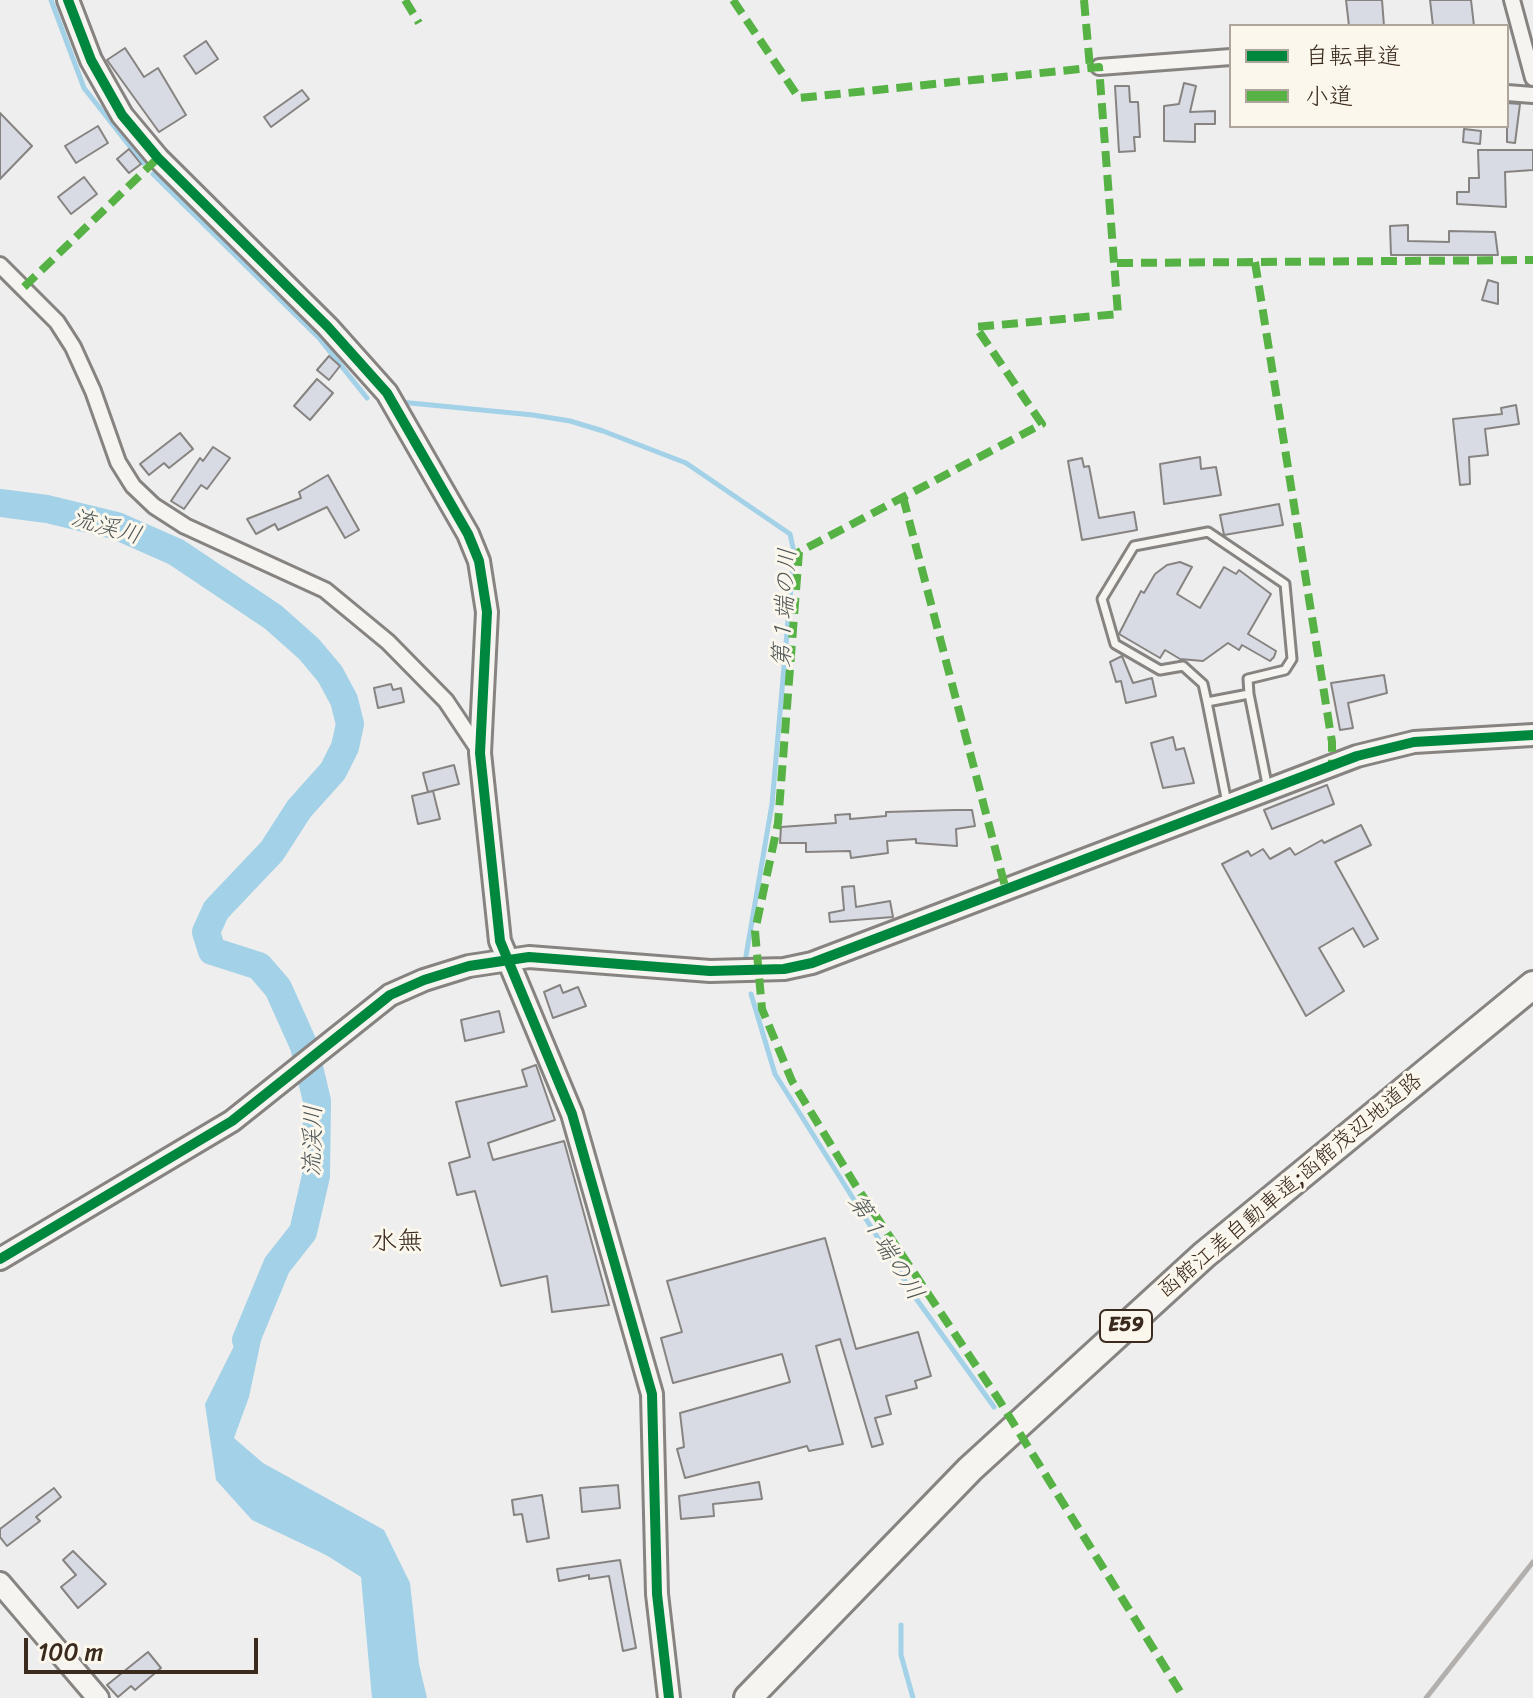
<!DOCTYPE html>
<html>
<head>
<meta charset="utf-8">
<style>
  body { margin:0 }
  #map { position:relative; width:1533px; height:1698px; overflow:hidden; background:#eee; font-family:Sriracha,"Klee One",sans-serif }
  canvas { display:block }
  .legend { position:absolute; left:1229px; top:24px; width:280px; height:104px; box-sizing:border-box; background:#fbf7ec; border:2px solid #aea59a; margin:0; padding:10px 14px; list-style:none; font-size:24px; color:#3b2a1e }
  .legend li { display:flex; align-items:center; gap:16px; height:40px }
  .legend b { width:40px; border:2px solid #aea59a }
  .scale { position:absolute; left:24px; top:1638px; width:234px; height:36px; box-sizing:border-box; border:4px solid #3b2a1e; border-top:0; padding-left:10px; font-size:24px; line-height:28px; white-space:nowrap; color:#3b2a1e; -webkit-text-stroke:6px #fbf7ec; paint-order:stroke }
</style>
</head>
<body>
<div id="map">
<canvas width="1533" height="1698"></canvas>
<ul class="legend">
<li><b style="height:10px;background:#00873e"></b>自転車道</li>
<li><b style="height:10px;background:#57b245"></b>小道</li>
</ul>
<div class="scale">100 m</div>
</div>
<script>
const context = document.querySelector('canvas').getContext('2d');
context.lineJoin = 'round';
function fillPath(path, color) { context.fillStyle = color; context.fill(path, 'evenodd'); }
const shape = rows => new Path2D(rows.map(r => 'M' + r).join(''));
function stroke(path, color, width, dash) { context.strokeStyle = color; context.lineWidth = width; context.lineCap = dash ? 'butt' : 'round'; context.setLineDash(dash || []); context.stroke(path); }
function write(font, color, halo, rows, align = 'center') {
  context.font = font + ' Sriracha,"Klee One",sans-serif'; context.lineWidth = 6; context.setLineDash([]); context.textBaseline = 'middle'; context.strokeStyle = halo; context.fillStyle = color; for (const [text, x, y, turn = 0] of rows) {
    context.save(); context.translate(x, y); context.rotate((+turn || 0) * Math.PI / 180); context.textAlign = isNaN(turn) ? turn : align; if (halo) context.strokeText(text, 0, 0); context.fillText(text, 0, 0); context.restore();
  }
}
fillPath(shape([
  [257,1300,266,1317,249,1397,234,1438,263,1463,384,1530,410,1583,419,1664,427,1698,372,1698,361,1577,326,1555,252,1520,216,1480,205,1404]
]), '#a3d1e7');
stroke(shape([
  [51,0,84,88,143,163],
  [153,174,319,338,367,398],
  [400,402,533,415,570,421,603,431,686,463,790,534,794,552,772,804,746,956],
  [751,994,775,1074,915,1297,994,1407],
  [901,1625,901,1655,913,1698]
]), '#a3d1e7', 5);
stroke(shape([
  [0,503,47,509,117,526,176,552,273,617,309,649,330,674,344,700,350,724,345,747,333,771,299,809,272,851,216,910,206,932,212,951,259,966,278,988,304,1046,317,1101,316,1176,303,1232,277,1265,246,1340]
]), '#a3d1e7', 28);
const building = shape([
  [1346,0,1382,0,1384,26,1349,26,1346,0],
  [1430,0,1471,0,1474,26,1433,26,1430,0],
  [206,41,218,59,196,74,184,56,206,41],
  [125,48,144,77,158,68,186,115,159,132,107,60,125,48],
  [1184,83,1196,86,1190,112,1215,111,1215,124,1195,124,1195,142,1164,141,1164,106,1179,104,1184,83],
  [1115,86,1129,86,1130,102,1138,102,1140,137,1134,137,1135,151,1119,152,1115,86],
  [302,90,309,99,271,127,264,117,302,90],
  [1507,103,1520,104,1515,143,1507,142,1507,103],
  [0,113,32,146,0,179,0,113],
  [98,126,108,143,76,163,65,146,98,126],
  [1464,129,1481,131,1480,144,1463,142,1464,129],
  [129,149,141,164,129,173,117,159,129,149],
  [1478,150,1533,150,1533,170,1505,172,1506,207,1457,204,1457,192,1469,192,1469,178,1479,178,1478,150],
  [84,177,97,194,71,214,58,197,84,177],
  [1408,225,1408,241,1449,242,1449,231,1495,232,1498,255,1391,255,1390,226,1408,225],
  [1488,280,1498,283,1498,304,1482,300,1488,280],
  [329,356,340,366,329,380,317,370,329,356],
  [317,379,333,393,310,420,294,406,317,379],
  [1516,405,1519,424,1485,429,1488,455,1469,457,1470,484,1460,485,1453,419,1502,414,1501,408,1516,405],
  [180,433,193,449,169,468,164,463,149,475,140,464,180,433],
  [213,447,230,458,207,489,201,485,184,509,171,501,200,458,203,461,213,447],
  [1200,457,1201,469,1216,467,1221,495,1164,504,1160,464,1200,457],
  [1082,458,1084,467,1089,466,1099,518,1134,512,1137,530,1082,540,1068,461,1082,458],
  [328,475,359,530,345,538,327,507,278,530,275,524,256,534,247,519,301,498,299,492,328,475],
  [1279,504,1283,525,1224,535,1220,515,1279,504],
  [1180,562,1192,567,1177,594,1200,608,1224,567,1236,574,1239,570,1271,594,1248,634,1276,651,1274,657,1270,661,1242,645,1239,650,1228,643,1203,661,1180,659,1165,650,1160,658,1119,634,1141,591,1144,593,1155,574,1167,565,1180,562],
  [1122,656,1133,683,1152,678,1156,696,1126,703,1121,681,1116,682,1110,662,1122,656],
  [1384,675,1387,693,1348,703,1353,728,1340,730,1331,683,1384,675],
  [391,684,393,690,401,688,404,702,378,708,374,688,391,684],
  [1173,737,1176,750,1184,748,1194,783,1163,788,1151,743,1173,737],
  [454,765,459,784,428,792,423,773,454,765],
  [1327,785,1334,804,1272,829,1264,810,1327,785],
  [433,791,440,819,418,824,412,796,433,791],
  [955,810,972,810,975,826,956,829,957,846,916,843,916,839,887,841,888,853,851,858,850,851,806,852,806,843,780,843,781,827,836,823,835,815,850,814,850,819,886,816,886,812,955,810],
  [1361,825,1371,845,1335,862,1378,939,1364,947,1353,928,1319,948,1344,991,1306,1016,1222,864,1248,851,1251,856,1263,849,1270,859,1290,848,1295,855,1322,840,1324,843,1361,825],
  [854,886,856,907,890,901,893,917,830,922,829,913,844,910,842,887,854,886],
  [560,985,563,993,578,987,586,1006,553,1018,544,992,560,985],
  [499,1011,504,1032,465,1041,461,1020,499,1011],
  [536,1065,555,1120,488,1143,493,1160,564,1141,609,1305,552,1312,547,1276,501,1286,475,1191,457,1195,449,1163,470,1157,456,1102,527,1086,522,1070,536,1065],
  [825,1238,856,1349,918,1332,931,1376,915,1381,917,1388,886,1396,891,1414,875,1418,883,1444,872,1447,840,1339,816,1346,843,1444,809,1451,807,1446,685,1478,677,1449,684,1447,680,1413,790,1382,782,1354,673,1383,661,1338,682,1332,667,1281,825,1238],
  [759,1482,762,1499,713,1504,714,1516,681,1519,679,1496,759,1482],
  [618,1485,620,1508,582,1512,580,1488,618,1485],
  [54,1488,61,1497,36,1517,40,1521,7,1546,0,1537,0,1529,54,1488],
  [542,1495,549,1538,527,1542,522,1514,514,1515,512,1500,542,1495],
  [73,1551,106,1584,78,1608,61,1587,76,1575,63,1560,73,1551],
  [620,1560,636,1648,623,1651,609,1576,589,1579,589,1575,559,1581,557,1569,620,1560],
  [148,1652,161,1668,135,1690,131,1686,118,1697,107,1685,148,1652]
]);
fillPath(building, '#d8dbe4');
stroke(building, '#878381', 2);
const lane = shape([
  [1207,702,1203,684,1183,666,1160,670,1115,644,1102,599,1134,546,1208,532,1285,584,1292,659,1285,670,1248,679,1249,694],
  [1227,803,1207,702,1249,694,1268,789]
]);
const street = shape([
  [1512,0,1533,78],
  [1099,67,1231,57],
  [1507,93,1533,95],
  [0,265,57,322,73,347,93,391,118,462,133,486,154,506,185,526,325,590,388,642,446,701,480,752]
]);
const secondary = shape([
  [68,0,91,60,122,115,158,158,328,327,387,393,468,534,479,561,487,612,480,753,500,941,572,1114,652,1394,657,1594,669,1698],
  [0,1259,232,1121,390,995,424,980,469,966,529,957,710,971,784,969,812,963,1357,756,1414,742,1533,735],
  [0,1583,98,1698]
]);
const highway = shape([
  [748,1698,970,1469,1204,1255,1533,985]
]);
stroke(lane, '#878381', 13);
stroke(street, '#878381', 20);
stroke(secondary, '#878381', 26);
stroke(highway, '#878381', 32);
stroke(lane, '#f5f4f1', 7);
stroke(street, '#f5f4f1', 14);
stroke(secondary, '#f5f4f1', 20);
stroke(highway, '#f5f4f1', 26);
stroke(shape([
  [1426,1698,1533,1562]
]), '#b2afac', 5);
stroke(shape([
  [405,0,419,23],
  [733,0,799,98,1099,67,1118,314,976,327,1042,424,799,552,778,823,755,931,762,1009,792,1081,856,1186,999,1400,1184,1698],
  [1084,0,1090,68],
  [1255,262,1332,742,1332,766],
  [1117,263,1533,260],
  [24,287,158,158],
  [903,497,1006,890]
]), '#57b245', 8, [16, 8]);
stroke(shape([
  [68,0,91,60,122,115,158,158,328,327,387,393,468,534,479,561,487,612,480,753,500,941,572,1114,652,1394,657,1594,669,1698],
  [0,1259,232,1121,390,995,424,980,469,966,529,957,710,971,784,969,812,963,1357,756,1414,742,1533,735]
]), '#00873e', 10);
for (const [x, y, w] of [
  [1126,1326,52]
]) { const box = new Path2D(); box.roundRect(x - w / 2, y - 16, w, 32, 6); context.fillStyle = '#fbf7ec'; context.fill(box); stroke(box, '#3b2a1e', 2); }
write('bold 20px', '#3b2a1e', null, [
  ["E59",1126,1326]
]);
write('22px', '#3b2a1e', '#fbf7ec', [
  ["函館江差自動車道;函館茂辺地道路",1291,1186,-40]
]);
write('italic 24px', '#515859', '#fbf7ec', [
  ["流渓川",106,528,16],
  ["第１端の川",786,608,-87],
  ["流渓川",314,1141,-89],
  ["第１端の川",885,1248,58]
]);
write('26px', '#3b2a1e', '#fbf7ec', [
  ["水無",397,1242]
]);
</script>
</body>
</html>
